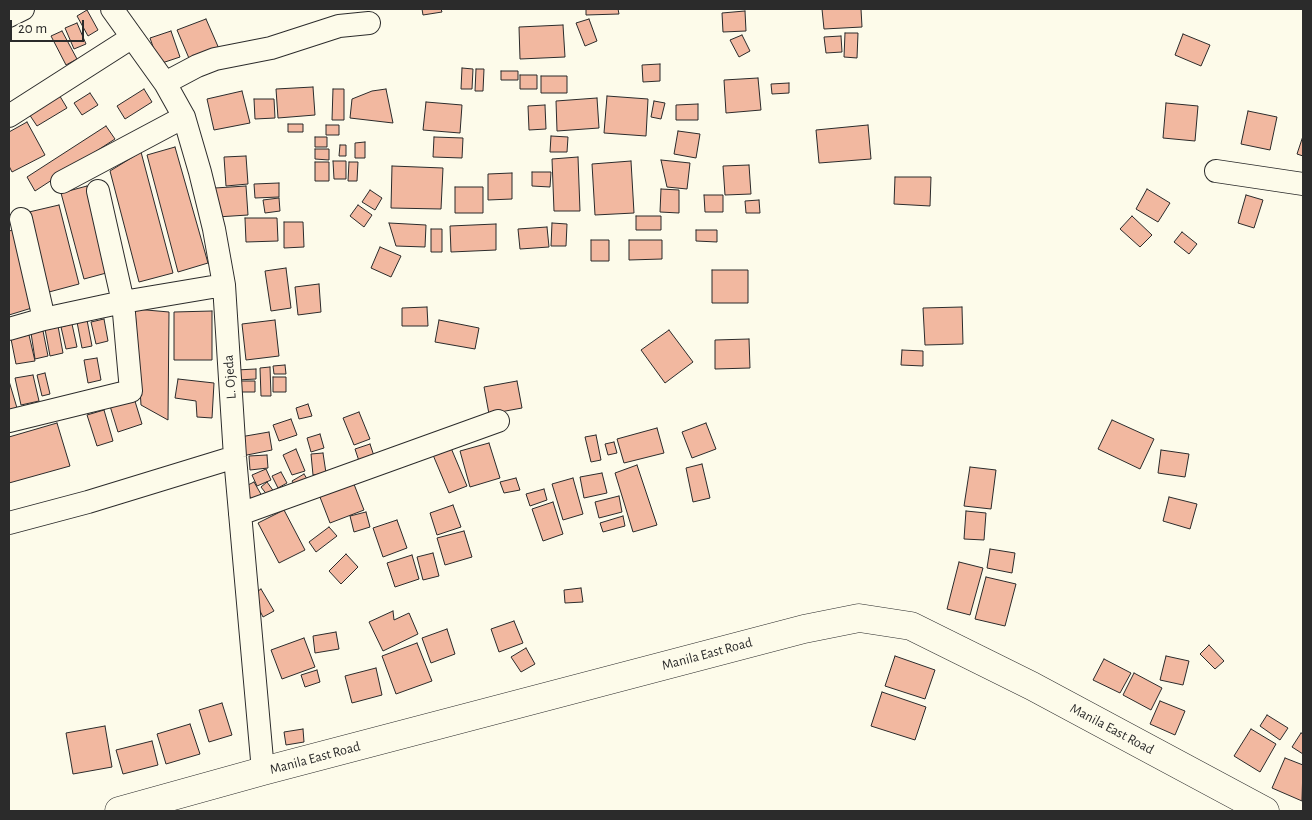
<!DOCTYPE html>
<html>
<head>
<meta charset="utf-8">
<style>
  body { margin:0 }
  #map { position:relative; width:1312px; height:820px; overflow:hidden; background:#fdfbea; font-family:"Alegreya Sans",sans-serif }
  canvas { display:block }
  .frame { position:absolute; inset:0; border:10px solid #2b2b2b; pointer-events:none }
  .scale { position:absolute; left:10px; top:20px; width:74px; height:22px; box-sizing:border-box; border:2px solid #2b2b2b; border-top:0; padding-left:6px; font-size:15px; line-height:18px; white-space:nowrap; color:#2b2b2b; -webkit-text-stroke:4px #fdfbea; paint-order:stroke }
</style>
</head>
<body>
<div id="map">
<canvas width="1312" height="820"></canvas>
<div class="frame"></div>
<div class="scale">20 m</div>
</div>
<script>
const context = document.querySelector('canvas').getContext('2d');
context.lineJoin = 'round';
function fillPath(path, color) { context.fillStyle = color; context.fill(path, 'evenodd'); }
const shape = rows => new Path2D(rows.map(r => 'M' + r).join(''));
function stroke(path, color, width, dash) { context.strokeStyle = color; context.lineWidth = width; context.lineCap = dash ? 'butt' : 'round'; context.setLineDash(dash || []); context.stroke(path); }
function write(font, color, halo, rows, align = 'center') {
  context.font = font + ' "Alegreya Sans",sans-serif'; context.lineWidth = 4; context.setLineDash([]); context.textBaseline = 'middle'; context.strokeStyle = halo; context.fillStyle = color; for (const [text, x, y, turn = 0] of rows) {
    context.save(); context.translate(x, y); context.rotate((+turn || 0) * Math.PI / 180); context.textAlign = isNaN(turn) ? turn : align; if (halo) context.strokeText(text, 0, 0); context.fillText(text, 0, 0); context.restore();
  }
}
const building = shape([
  [422,9,441,9,442,12,423,15,422,9],
  [586,9,618,9,619,14,586,15,586,9],
  [822,9,861,9,862,27,824,29,822,9],
  [87,10,98,30,88,36,77,16,87,10],
  [745,11,746,31,723,32,722,13,745,11],
  [206,19,220,51,191,63,177,30,206,19],
  [589,19,597,41,585,46,576,23,589,19],
  [77,23,86,44,74,49,65,28,77,23],
  [563,25,565,57,520,59,519,27,563,25],
  [62,31,77,59,66,65,51,36,62,31],
  [171,31,180,57,159,64,150,38,171,31],
  [845,33,858,33,857,58,844,57,845,33],
  [1183,34,1210,45,1201,66,1175,55,1183,34],
  [742,35,750,51,739,57,730,40,742,35],
  [841,36,842,52,826,53,824,37,841,36],
  [660,64,660,81,643,82,642,65,660,64],
  [462,68,473,69,472,89,461,89,462,68],
  [476,69,484,69,483,91,475,91,476,69],
  [501,71,518,71,518,80,501,80,501,71],
  [520,75,537,75,537,89,520,89,520,75],
  [541,76,567,76,567,93,541,93,541,76],
  [758,78,761,110,726,113,724,80,758,78],
  [789,83,789,93,772,94,771,84,789,83],
  [313,87,315,115,278,118,276,89,313,87],
  [144,89,152,102,125,119,117,106,144,89],
  [333,89,344,89,344,120,332,120,333,89],
  [386,89,393,123,350,118,352,99,372,91,386,89],
  [242,91,250,123,214,130,207,99,242,91],
  [58,93,67,108,37,126,27,111,58,93],
  [90,93,98,105,82,115,74,103,90,93],
  [607,96,648,99,646,136,604,133,607,96],
  [597,98,599,128,557,131,556,101,597,98],
  [254,99,274,99,275,118,255,119,254,99],
  [654,101,665,103,661,119,651,117,654,101],
  [426,102,462,105,460,133,423,130,426,102],
  [1166,103,1198,106,1195,141,1163,138,1166,103],
  [698,104,698,120,676,120,676,105,698,104],
  [545,105,546,129,529,130,528,106,545,105],
  [1248,111,1277,117,1270,150,1241,144,1248,111],
  [27,122,45,155,12,172,9,166,9,132,27,122],
  [288,124,303,124,303,132,288,132,288,124],
  [326,125,339,125,339,135,326,135,326,125],
  [868,125,871,159,819,163,816,130,868,125],
  [106,126,115,139,35,191,27,177,106,126],
  [678,131,700,134,696,158,674,154,678,131],
  [551,136,568,137,567,152,550,152,551,136],
  [1303,136,1303,156,1297,154,1303,136],
  [315,137,327,137,327,147,315,147,315,137],
  [434,137,463,138,462,158,433,157,434,137],
  [365,142,365,158,355,158,355,143,365,142],
  [340,145,346,145,346,156,339,156,340,145],
  [175,147,208,263,178,272,147,155,175,147],
  [315,149,329,149,329,160,315,159,315,149],
  [141,152,173,273,139,282,110,171,141,152],
  [246,156,248,184,226,186,224,157,246,156],
  [578,157,580,211,554,211,552,159,578,157],
  [661,160,690,163,687,189,667,187,661,160],
  [333,161,346,161,346,179,334,179,333,161],
  [631,161,634,213,595,215,592,164,631,161],
  [315,162,329,162,329,181,315,181,315,162],
  [349,162,358,162,357,181,348,181,349,162],
  [749,165,751,194,725,195,723,166,749,165],
  [392,166,443,168,441,209,391,208,392,166],
  [532,172,551,172,550,187,532,186,532,172],
  [512,173,512,199,488,200,488,174,512,173],
  [895,177,931,177,930,206,894,204,895,177],
  [279,183,279,197,255,198,254,184,279,183],
  [87,186,110,272,84,279,61,193,87,186],
  [246,186,248,215,217,217,215,188,246,186],
  [455,187,483,187,483,213,455,213,455,187],
  [661,189,679,190,679,213,660,212,661,189],
  [1147,189,1170,203,1158,222,1136,209,1147,189],
  [370,190,382,198,375,210,362,202,370,190],
  [704,195,723,195,723,212,705,212,704,195],
  [1246,195,1263,200,1254,228,1238,223,1246,195],
  [279,198,280,211,265,213,263,200,279,198],
  [759,200,760,213,746,213,745,201,759,200],
  [59,205,79,284,49,292,29,212,59,205],
  [358,205,372,215,364,227,350,216,358,205],
  [636,216,661,216,661,230,636,230,636,216],
  [1132,216,1152,235,1140,247,1120,229,1132,216],
  [245,218,277,218,278,241,246,242,245,218],
  [284,222,303,222,304,247,284,248,284,222],
  [389,223,426,225,425,247,396,246,389,223],
  [552,223,567,224,566,246,551,246,552,223],
  [496,224,496,250,451,252,450,226,496,224],
  [547,227,549,247,520,249,518,229,547,227],
  [431,229,442,229,442,252,431,252,431,229],
  [13,230,35,307,9,315,9,231,13,230],
  [696,230,717,230,717,242,696,241,696,230],
  [1182,232,1197,244,1189,254,1174,242,1182,232],
  [591,240,609,240,609,261,591,261,591,240],
  [629,240,662,240,662,259,629,260,629,240],
  [380,247,401,256,391,277,371,268,380,247],
  [286,268,291,308,271,311,265,271,286,268],
  [712,270,748,270,748,303,712,303,712,270],
  [319,284,321,312,298,315,295,287,319,284],
  [427,307,428,326,402,326,402,308,427,307],
  [962,307,963,344,925,345,923,308,962,307],
  [135,309,169,312,168,420,141,405,135,309],
  [212,311,212,360,174,360,174,312,212,311],
  [104,319,108,341,96,344,91,322,104,319],
  [87,320,92,346,82,348,77,322,87,320],
  [275,320,279,356,246,360,242,324,275,320],
  [439,320,479,328,475,349,435,342,439,320],
  [72,324,77,347,66,349,61,327,72,324],
  [58,326,63,353,50,356,45,329,58,326],
  [669,330,693,362,665,383,641,350,669,330],
  [43,331,48,356,35,359,31,333,43,331],
  [29,335,35,361,16,364,11,339,29,335],
  [749,339,750,368,715,369,715,340,749,339],
  [902,350,923,351,923,366,901,365,902,350],
  [97,358,101,380,88,383,84,360,97,358],
  [285,365,286,374,274,374,273,366,285,365],
  [270,367,271,396,261,396,260,368,270,367],
  [256,369,256,379,237,380,236,370,256,369],
  [45,373,50,394,42,396,37,375,45,373],
  [33,375,39,401,21,405,15,378,33,375],
  [273,377,286,377,286,392,273,392,273,377],
  [178,379,214,383,212,418,197,417,196,401,175,398,178,379],
  [9,381,17,408,9,410,9,381],
  [237,381,255,381,255,392,237,392,237,381],
  [517,381,522,408,489,414,484,387,517,381],
  [134,398,142,424,118,432,110,406,134,398],
  [308,404,312,416,299,419,296,408,308,404],
  [104,410,113,441,97,446,87,415,104,410],
  [359,412,370,439,354,445,343,418,359,412],
  [291,419,297,435,279,441,273,425,291,419],
  [1112,420,1154,439,1140,469,1098,449,1112,420],
  [57,423,70,466,9,483,9,437,57,423],
  [706,423,716,449,692,458,682,432,706,423],
  [657,428,664,453,624,463,617,439,657,428],
  [269,432,272,450,242,456,240,437,269,432],
  [320,434,324,448,311,452,307,438,320,434],
  [596,435,601,460,591,462,585,437,596,435],
  [614,442,617,453,608,455,605,444,614,442],
  [489,443,500,478,470,487,460,451,489,443],
  [370,444,376,462,361,467,355,449,370,444],
  [451,448,467,486,449,493,433,455,451,448],
  [296,449,305,471,292,475,283,455,296,449],
  [1161,450,1189,454,1185,477,1158,473,1161,450],
  [323,453,326,473,313,475,311,454,323,453],
  [267,455,268,468,250,470,249,456,267,455],
  [702,464,710,498,693,502,686,468,702,464],
  [637,465,657,525,633,532,615,473,637,465],
  [970,467,996,470,991,509,964,506,970,467],
  [266,469,271,480,257,486,252,475,266,469],
  [281,472,287,483,278,488,272,476,281,472],
  [602,473,607,493,584,498,580,477,602,473],
  [304,474,309,482,297,489,292,481,304,474],
  [516,478,520,490,504,493,500,482,516,478],
  [573,478,583,514,563,520,552,484,573,478],
  [352,479,364,510,330,523,318,492,352,479],
  [254,482,262,496,253,502,244,487,254,482],
  [267,482,277,496,271,500,261,487,267,482],
  [544,489,547,500,530,506,526,494,544,489],
  [619,496,622,512,599,518,595,502,619,496],
  [1169,497,1197,504,1190,529,1163,521,1169,497],
  [553,502,563,534,543,541,532,509,553,502],
  [453,505,461,527,437,535,430,513,453,505],
  [284,510,305,550,279,563,258,523,284,510],
  [966,511,986,513,984,540,964,539,966,511],
  [366,512,370,527,354,532,350,516,366,512],
  [623,516,625,526,603,532,600,523,623,516],
  [397,520,407,548,383,557,373,528,397,520],
  [329,527,337,536,316,552,309,542,329,527],
  [464,531,472,557,445,565,437,538,464,531],
  [990,549,1015,553,1012,573,987,568,990,549],
  [433,553,439,576,423,580,417,557,433,553],
  [346,554,358,567,341,584,329,571,346,554],
  [412,555,419,579,395,587,387,563,412,555],
  [959,562,983,568,970,615,947,609,959,562],
  [986,577,1016,584,1005,626,975,619,986,577],
  [581,588,583,602,565,603,564,590,581,588],
  [261,589,274,611,263,617,252,595,261,589],
  [393,611,394,620,409,613,418,634,383,651,369,622,393,611],
  [514,621,523,643,499,652,491,629,514,621],
  [447,629,455,654,431,663,422,638,447,629],
  [336,632,339,649,315,653,313,636,336,632],
  [304,638,315,667,282,679,271,650,304,638],
  [417,643,432,681,396,694,382,656,417,643],
  [1209,645,1224,661,1215,669,1200,654,1209,645],
  [526,648,535,664,521,672,511,657,526,648],
  [895,656,935,670,925,699,885,686,895,656],
  [1166,656,1189,661,1183,685,1160,680,1166,656],
  [1104,659,1131,673,1120,693,1093,680,1104,659],
  [376,668,382,695,352,703,345,676,376,668],
  [317,670,320,682,305,687,301,675,317,670],
  [1134,673,1162,688,1151,710,1123,695,1134,673],
  [882,692,926,707,915,740,871,726,882,692],
  [1160,701,1185,711,1175,735,1150,724,1160,701],
  [222,703,232,735,209,742,199,710,222,703],
  [1267,715,1288,728,1280,740,1260,726,1267,715],
  [190,724,200,754,166,764,157,734,190,724],
  [105,726,112,767,73,774,66,733,105,726],
  [303,729,304,742,286,745,284,732,303,729],
  [1251,729,1276,744,1260,772,1234,756,1251,729],
  [1301,733,1303,734,1303,754,1292,747,1301,733],
  [152,741,158,765,123,774,116,750,152,741],
  [1285,758,1303,765,1302,801,1272,788,1285,758]
]);
fillPath(building, '#f2b8a0');
stroke(building, '#2b2b2b', 1);
const minor = shape([
  [112,9,165,83,184,117,200,172,214,229,224,285,235,457,263,771],
  [9,16,23,9],
  [165,83,197,66,215,59,271,48,339,26,369,23],
  [9,116,131,38],
  [1216,171,1303,184],
  [62,182,184,117],
  [21,219,44,319],
  [9,329,44,319,123,302,224,285],
  [9,421,131,391,123,302,98,191],
  [240,514,498,421],
  [9,523,88,502,235,457]
]);
const primary = shape([
  [119,811,263,771,804,629,859,618,911,626,1032,686,1265,811]
]);
stroke(minor, '#2b2b2b', 24);
stroke(primary, '#2b2b2b', 29);
stroke(minor, '#fdfbea', 22);
stroke(primary, '#fdfbea', 28);
write('14px', '#2b2b2b', '#fdfbea', [
  ["L. Ojeda",230,377,-94],
  ["Manila East Road",707,654,-15],
  ["Manila East Road",1112,729,28],
  ["Manila East Road",315,758,-15]
]);
</script>
</body>
</html>
